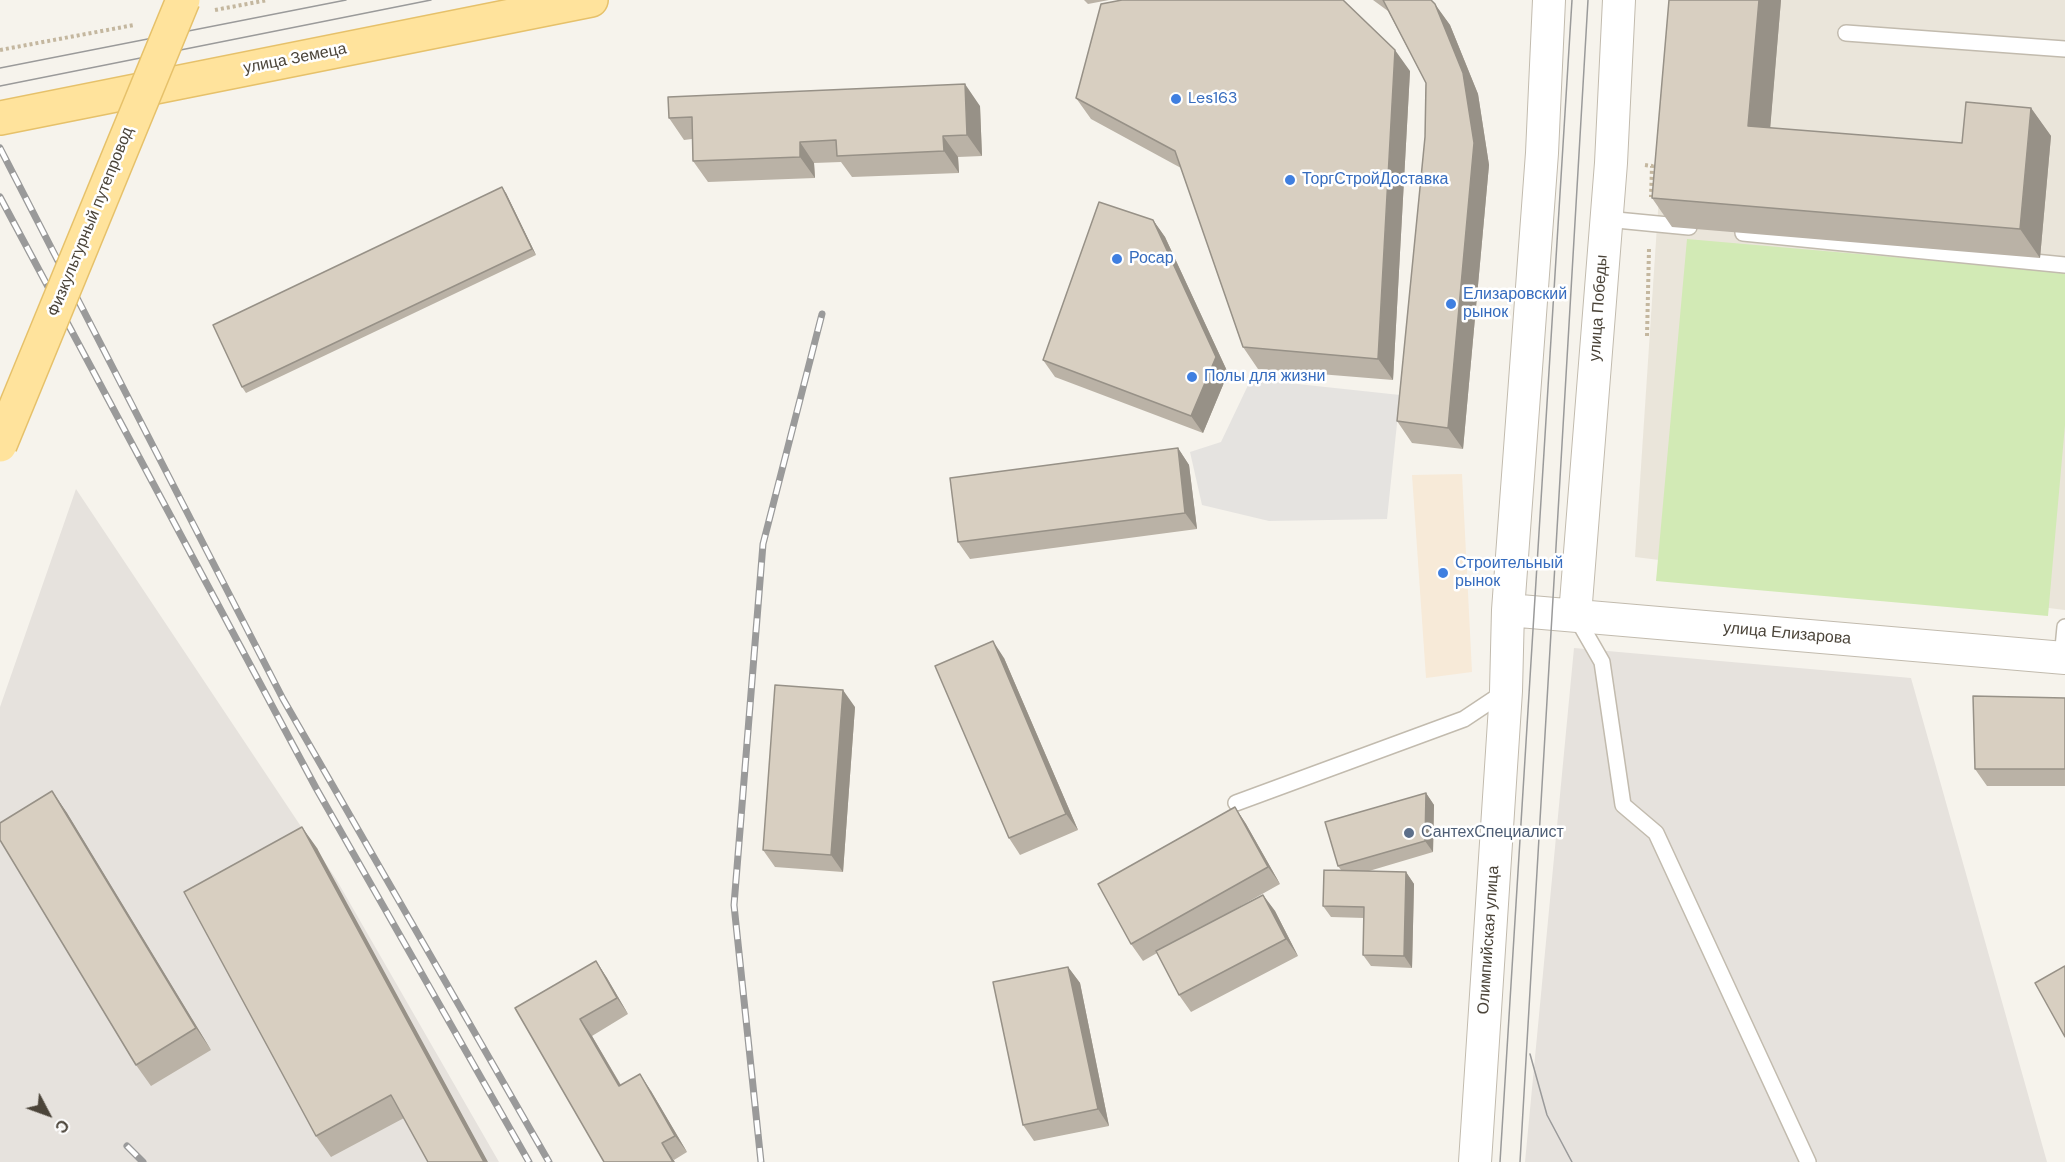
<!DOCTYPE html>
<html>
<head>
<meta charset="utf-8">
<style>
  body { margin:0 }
  #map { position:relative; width:2065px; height:1162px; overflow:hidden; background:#f6f3ec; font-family:"DM Sans",sans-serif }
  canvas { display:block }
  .north { position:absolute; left:18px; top:1084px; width:60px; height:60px; -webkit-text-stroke:4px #fff; paint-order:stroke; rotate:131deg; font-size:16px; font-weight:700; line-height:24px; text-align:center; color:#4b4439 }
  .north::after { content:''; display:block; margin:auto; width:21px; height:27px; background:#4b4439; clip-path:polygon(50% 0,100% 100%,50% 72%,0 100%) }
</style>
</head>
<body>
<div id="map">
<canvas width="2065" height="1162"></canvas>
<div class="north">С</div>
</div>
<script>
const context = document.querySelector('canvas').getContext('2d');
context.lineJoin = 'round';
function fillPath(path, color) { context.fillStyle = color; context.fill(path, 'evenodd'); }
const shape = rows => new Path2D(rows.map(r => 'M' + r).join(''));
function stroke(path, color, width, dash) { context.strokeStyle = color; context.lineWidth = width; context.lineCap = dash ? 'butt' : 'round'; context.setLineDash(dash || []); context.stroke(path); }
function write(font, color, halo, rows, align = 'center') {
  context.font = font + ' "DM Sans",sans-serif'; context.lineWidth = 5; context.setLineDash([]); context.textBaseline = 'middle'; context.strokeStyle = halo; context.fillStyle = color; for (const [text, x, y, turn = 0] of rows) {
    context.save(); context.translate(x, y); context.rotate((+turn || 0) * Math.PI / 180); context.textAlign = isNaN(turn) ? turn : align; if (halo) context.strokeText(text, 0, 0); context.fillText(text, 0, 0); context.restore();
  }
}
fillPath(shape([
  [1672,0,2065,0,2065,610,1635,557]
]), '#eae5da');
fillPath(shape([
  [1462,474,1472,672,1426,678,1412,475]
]), '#f7ead8');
fillPath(shape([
  [76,489,336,879,499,1162,0,1162,0,707],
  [1574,648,1911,678,2047,1162,1525,1162]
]), '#e6e2dd');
fillPath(shape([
  [1687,239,2065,272,2065,425,2048,616,1656,581]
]), '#d2eab5');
fillPath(shape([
  [1251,379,1400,395,1387,519,1269,521,1202,505,1190,452,1221,442]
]), '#e5e3e0');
const lane = shape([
  [1846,33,2065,49],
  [1606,219,1689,227],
  [1743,233,2065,265],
  [1575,615,1602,662,1623,805,1656,833,1808,1162],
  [2062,658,2065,627],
  [1236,803,1464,719,1506,691]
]);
const street = shape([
  [1508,610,2065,658],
  [1575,615,1611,163,1619,0],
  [1475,1162,1506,691,1508,610,1542,153,1549,0]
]);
const primary = shape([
  [0,118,591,0]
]);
stroke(lane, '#c2bbae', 18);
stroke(street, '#c2bbae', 34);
stroke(primary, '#e6c16a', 36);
stroke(shape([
  [215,10,268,0],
  [0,50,134,25],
  [1645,165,1652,166,1651,197],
  [1647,336,1649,249]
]), '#c4b79f', 4, [3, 3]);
stroke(lane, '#fff', 15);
stroke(street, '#fff', 32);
stroke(primary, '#ffe39c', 33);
stroke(shape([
  [0,68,346,0],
  [0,86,431,0],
  [1530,1054,1547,1115,1572,1162],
  [1500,1162,1572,0],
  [1520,1162,1588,0]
]), '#9a9a9a', 1.5);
const rail = shape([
  [0,148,283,699,549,1162],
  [0,197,316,788,529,1162],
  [127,1146,143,1162],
  [761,1162,734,905,763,544,822,314]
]);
stroke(rail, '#9a9a9a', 7);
stroke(rail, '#fff', 4.5, [14]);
const primaryBridge = shape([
  [0,445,183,0]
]);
stroke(primaryBridge, '#e6c16a', 36, []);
stroke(primaryBridge, '#ffe39c', 33);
fillPath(shape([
  [1084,0,1109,0,1088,4],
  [1373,0,1431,0,1450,25,1478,94,1489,165,1463,449,1412,443,1397,421,1425,137,1426,83,1388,11],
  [1669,0,1781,0,1770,128,1962,143,2031,108,2051,136,2040,258,1672,227,1652,198],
  [1410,71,1393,380,1258,369,1243,347,1181,168,1091,119,1076,98],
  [980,106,982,156,958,157,959,173,852,177,841,162,814,163,815,178,708,182,693,161,692,139,684,140,669,118],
  [506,193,536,255,246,393,242,387],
  [1153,220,1165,237,1228,373,1203,433,1055,377,1043,360],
  [1178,448,1189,465,1197,529,970,559,958,542],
  [1004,658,1078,830,1020,855,1009,838],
  [2065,698,2065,786,1987,786,1975,769],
  [855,707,843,872,775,867,763,850],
  [52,791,67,813,211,1050,151,1086,136,1065],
  [1426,793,1434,805,1433,852,1369,871,1406,872,1414,884,1412,968,1371,966,1363,955,1364,918,1331,917,1323,906,1341,870,1338,866],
  [1235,807,1246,824,1280,884,1230,912,1263,895,1275,911,1298,956,1191,1012,1179,995,1157,953,1143,961,1131,944],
  [317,848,404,1118,331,1157,316,1136],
  [596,961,607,978,628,1014,592,1036,621,1085,651,1091,687,1152,674,1160,515,1008],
  [1068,967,1080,983,1109,1126,1034,1141,1023,1125]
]), '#bab2a6');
fillPath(shape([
  [1759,0,1781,0,1768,154,1748,126],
  [1435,4,1450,25,1478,94,1489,165,1463,449,1448,428],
  [1395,50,1410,71,1393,380,1378,359],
  [965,84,980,106,982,156,967,135],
  [2031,108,2051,136,2040,258,2020,229],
  [943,136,958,157,959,173,944,151],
  [800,142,814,163,815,178,800,157],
  [502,187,506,193,536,255,532,249],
  [1153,220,1165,237,1228,373,1203,433,1191,416],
  [1178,448,1189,465,1197,529,1185,513],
  [993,641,1004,658,1078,830,1066,814],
  [843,690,855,707,843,872,831,855],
  [52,791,67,813,211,1050,196,1028],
  [1426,793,1434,805,1433,852,1425,841],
  [1235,807,1246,824,1280,884,1268,867],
  [302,827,317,848,488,1162,484,1162],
  [1406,872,1414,884,1412,968,1404,956],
  [1263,895,1275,911,1298,956,1286,939],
  [596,961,607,978,628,1014,617,998],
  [1068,967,1080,983,1109,1126,1098,1109],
  [580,1019,592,1036,631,1103,619,1086],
  [640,1074,651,1091,687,1152,675,1136],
  [662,1143,675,1162,673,1162]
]), '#979187');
const building = shape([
  [1122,0,1343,0,1395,50,1378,359,1243,347,1175,151,1076,98,1101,4,1122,0],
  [1383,0,1431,0,1435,4,1463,73,1474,143,1448,428,1397,421,1425,137,1426,83,1383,0],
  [1669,0,1759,0,1748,126,1962,143,1966,102,2031,108,2020,229,1652,198,1669,0],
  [965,84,967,135,943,136,944,151,837,156,836,140,800,142,800,157,693,161,692,117,669,118,668,97,965,84],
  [502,187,532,249,242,387,213,325,502,187],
  [1099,202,1153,220,1216,357,1191,416,1043,360,1099,202],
  [1178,448,1185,513,958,542,950,478,1178,448],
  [993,641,1066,814,1009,838,935,666,993,641],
  [775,685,843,690,831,855,763,850,775,685],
  [1973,696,2065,698,2065,769,1975,769,1973,696],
  [52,791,196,1028,136,1065,0,840,0,823,52,791],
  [1426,793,1425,841,1338,866,1325,822,1426,793],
  [1235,807,1268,867,1131,944,1098,884,1235,807],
  [302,827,484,1162,428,1162,391,1095,316,1136,184,892,302,827],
  [1324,870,1406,872,1404,956,1363,955,1364,907,1323,906,1324,870],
  [1263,895,1286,939,1179,995,1156,951,1263,895],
  [596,961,617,998,580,1019,619,1086,640,1074,675,1136,662,1143,673,1162,604,1162,515,1008,596,961],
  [2065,966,2065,1037,2035,983,2065,966],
  [1068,967,1098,1109,1023,1125,993,982,1068,967]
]);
fillPath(building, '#d8cfc1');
stroke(building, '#979187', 1.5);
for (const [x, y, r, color] of [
  [1176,99,6,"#3f7fe0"],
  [1290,180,6,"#3f7fe0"],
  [1117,259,6,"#3f7fe0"],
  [1451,304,6,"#3f7fe0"],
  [1192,377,6,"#3f7fe0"],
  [1443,573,6,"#3f7fe0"],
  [1409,833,6,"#5c6f8a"]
]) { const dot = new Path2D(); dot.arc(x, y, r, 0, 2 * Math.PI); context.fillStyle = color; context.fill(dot); stroke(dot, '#fff', 2); }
write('16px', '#4b4439', '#fff', [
  ["улица Земеца",295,59,-11],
  ["Физкультурный путепровод",91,222,-68],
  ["улица Победы",1599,308,-86],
  ["улица Елизарова",1787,634,5],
  ["Олимпийская улица",1489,940,-86]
]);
write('16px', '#366cbe', '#fff', [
  ["Les163",1188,99],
  ["ТоргСтройДоставка",1302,180],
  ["Росар",1129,259],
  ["Елизаровский",1463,295],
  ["рынок",1463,313],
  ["Полы для жизни",1204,377],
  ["Строительный",1455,564],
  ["рынок",1455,582]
], 'left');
write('16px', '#4e5e75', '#fff', [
  ["СантехСпециалист",1421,833]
], 'left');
</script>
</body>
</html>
